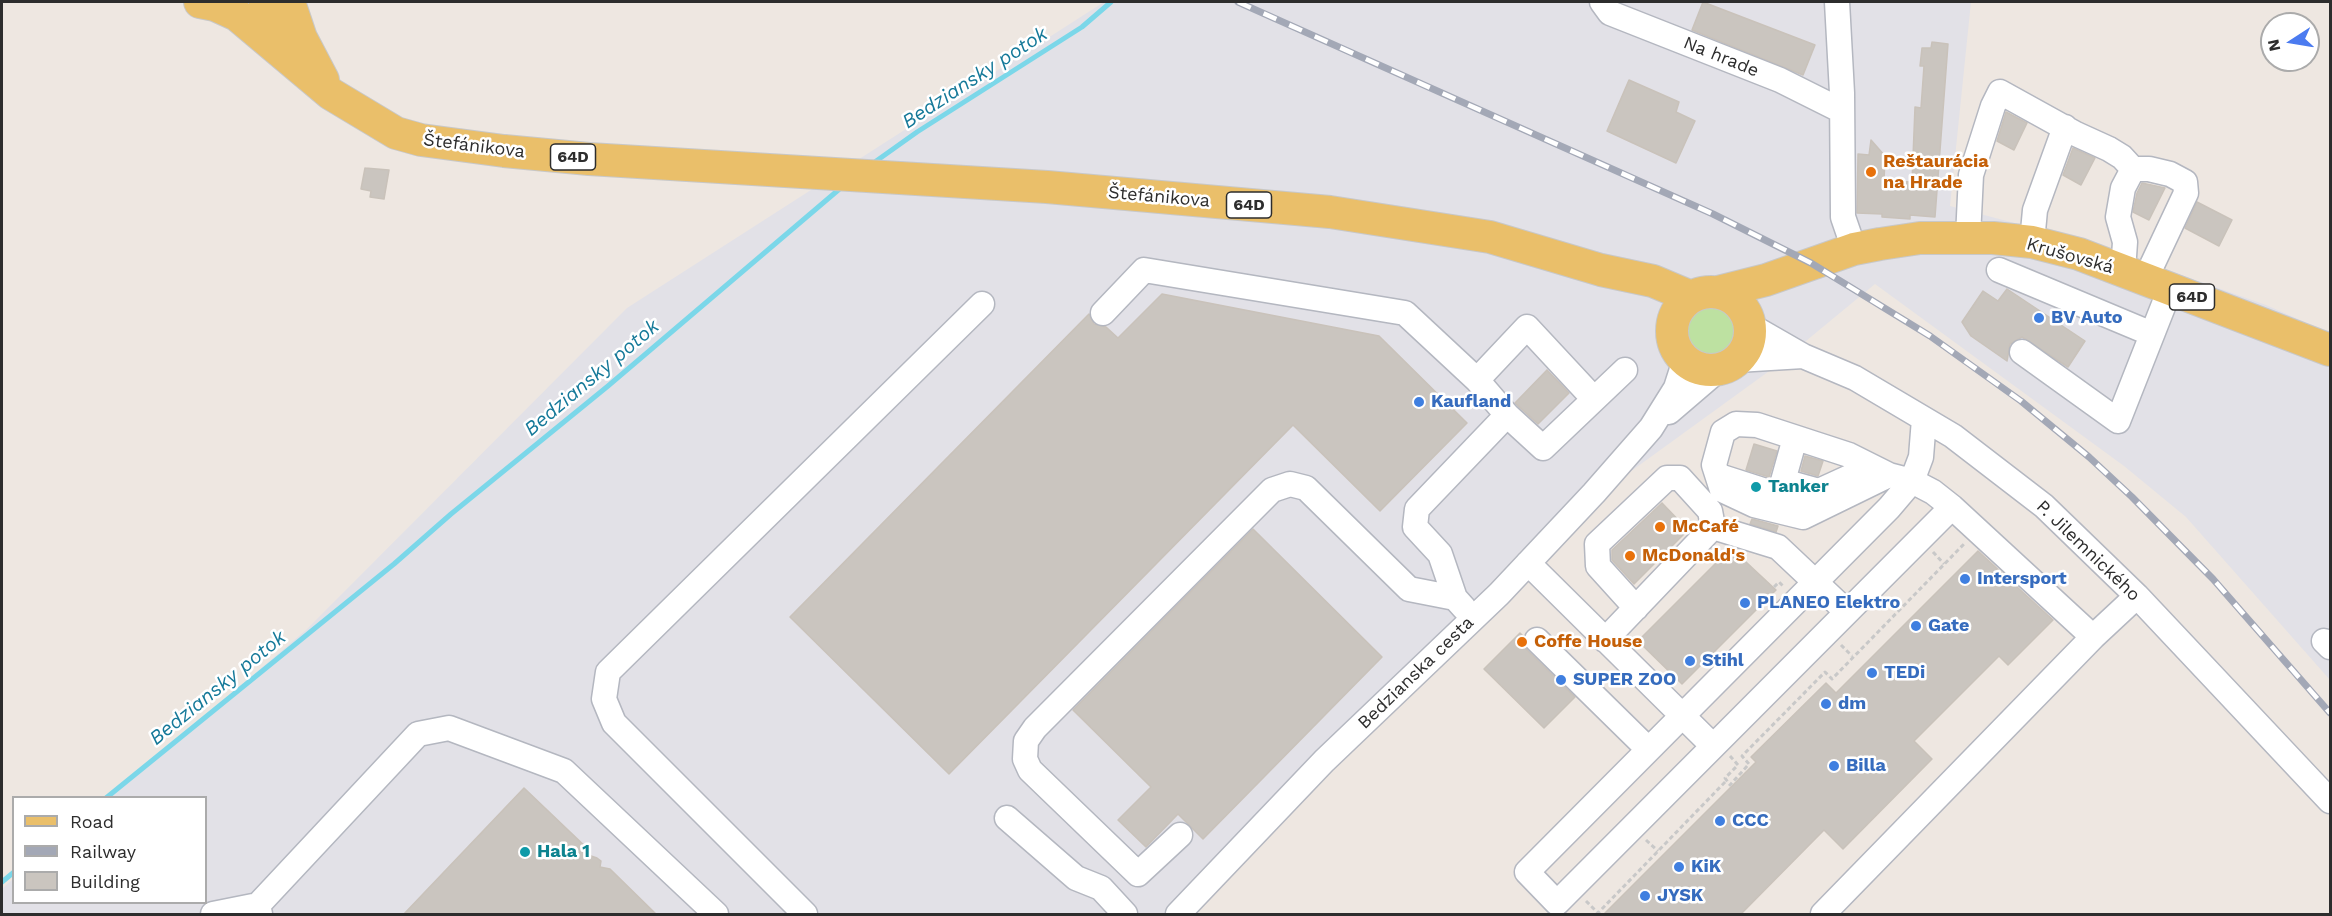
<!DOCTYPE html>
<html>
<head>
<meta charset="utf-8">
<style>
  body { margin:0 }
  #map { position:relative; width:2332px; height:916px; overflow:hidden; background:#eee7e1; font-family:"Work Sans",sans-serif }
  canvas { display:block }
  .frame { position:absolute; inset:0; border:3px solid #2d2d2d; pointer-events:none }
  .legend { position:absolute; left:12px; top:796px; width:195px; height:108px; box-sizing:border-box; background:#fff; border:2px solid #ababab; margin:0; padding:8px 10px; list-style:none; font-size:18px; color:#2d2d2d }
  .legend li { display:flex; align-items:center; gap:12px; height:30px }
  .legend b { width:30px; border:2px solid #ababab }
  .north { position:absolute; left:2260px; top:12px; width:60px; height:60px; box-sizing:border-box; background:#fff; border:2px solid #ababab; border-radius:50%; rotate:258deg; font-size:16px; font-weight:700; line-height:24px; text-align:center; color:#2d2d2d }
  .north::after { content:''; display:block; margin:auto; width:21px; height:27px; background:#4b7bf0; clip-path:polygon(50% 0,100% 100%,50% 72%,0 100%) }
</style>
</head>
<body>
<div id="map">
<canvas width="2332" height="916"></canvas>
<div class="frame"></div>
<ul class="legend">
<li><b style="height:8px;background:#eabf6a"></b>Road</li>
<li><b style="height:8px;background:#a3a8b6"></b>Railway</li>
<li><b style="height:16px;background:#cac5bf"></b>Building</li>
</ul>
<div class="north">N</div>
</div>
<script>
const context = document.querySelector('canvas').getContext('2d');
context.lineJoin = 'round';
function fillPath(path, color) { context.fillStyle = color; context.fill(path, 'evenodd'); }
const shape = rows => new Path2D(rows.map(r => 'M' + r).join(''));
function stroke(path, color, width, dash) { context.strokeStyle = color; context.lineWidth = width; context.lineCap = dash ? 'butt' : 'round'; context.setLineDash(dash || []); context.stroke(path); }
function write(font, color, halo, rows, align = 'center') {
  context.font = font + ' "Work Sans",sans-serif'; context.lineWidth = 5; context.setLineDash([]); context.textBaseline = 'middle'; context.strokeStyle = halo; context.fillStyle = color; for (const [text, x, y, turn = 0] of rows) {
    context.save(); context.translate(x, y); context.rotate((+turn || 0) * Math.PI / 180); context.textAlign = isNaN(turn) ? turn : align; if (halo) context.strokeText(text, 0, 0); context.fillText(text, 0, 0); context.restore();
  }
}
fillPath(shape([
  [1104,2,1971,2,1950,206,2094,244,2266,305,2330,333,2330,680,2186,517,2124,466,1875,284,1772,369,1521,551,1179,914,2,914,2,889,13,879,14,902,206,902,206,798,109,797,306,630,627,308]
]), '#e2e1e7');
fillPath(shape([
  '1687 331a25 25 0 1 1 50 0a25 25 0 1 1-50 0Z'
]), '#bde1a1');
stroke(shape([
  [872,164,917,132,1082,27,1111,2],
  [106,798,394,564,451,514,608,386,843,186],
  [2,882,14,872]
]), '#7bd7e9', 5);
const building = shape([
  [1703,2,1815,45,1803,75,1692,30,1703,2],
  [1932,42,1948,44,1935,217,1910,215,1910,219,1882,217,1882,214,1857,213,1858,154,1869,155,1871,140,1885,156,1884,181,1912,182,1915,107,1921,108,1924,66,1920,66,1922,48,1931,48,1932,42],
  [1629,80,1679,102,1676,112,1695,121,1676,163,1607,131,1629,80],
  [2006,112,2027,123,2014,150,1997,141,2006,112],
  [2073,148,2095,158,2081,185,2063,175,2073,148],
  [365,168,389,170,384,199,370,197,371,191,361,189,365,168],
  [2142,183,2165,188,2149,220,2133,212,2137,193,2142,183],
  [2197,202,2232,220,2219,246,2185,228,2197,202],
  [2007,289,2085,341,2068,367,2022,337,2010,344,2007,361,1971,336,1962,322,1983,291,1998,301,2007,289],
  [1162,294,1379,336,1467,423,1380,511,1293,425,949,774,790,617,1089,314,1094,324,1106,327,1118,338,1162,294],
  [1547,370,1569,393,1538,424,1515,403,1547,370],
  [1754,444,1777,451,1769,477,1746,470,1754,444],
  [1805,456,1823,461,1818,476,1801,471,1805,456],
  [1662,503,1688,530,1634,584,1612,560,1612,550,1662,503],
  [1752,519,1778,526,1776,532,1750,524,1752,519],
  [1253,529,1382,657,1203,839,1178,814,1146,847,1118,820,1151,787,1073,710,1253,529],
  [1731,548,1776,590,1682,684,1638,641,1731,548],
  [1978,551,2053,620,2008,665,1999,656,1914,741,1932,759,1843,849,1824,830,1740,915,1603,915,1756,762,1751,757,1826,683,1836,693,1978,551],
  [1520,633,1523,636,1523,643,1527,650,1575,697,1544,728,1484,669,1520,633],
  [524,788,589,850,588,855,597,858,601,861,600,867,610,869,657,915,403,915,524,788]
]);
fillPath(building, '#cac5bf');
stroke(building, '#c9c2ba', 1.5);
const minor = shape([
  [1602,2,1610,13,1780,80,1842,111],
  [1837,2,1842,93,1843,217,1854,249],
  [1968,237,1971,175,1993,106,2000,92,2076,134,2109,149,2122,157,2133,169,2149,169,2170,174,2185,182,2186,193,2145,280],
  [2032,242,2035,210,2065,127],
  [1999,270,2152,334],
  [2123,271,2125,242,2118,217,2123,188,2133,169],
  [1103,313,1144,270,1405,313,1477,380,1507,415,1543,448,1625,370],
  [1749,325,1803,356,1855,378,1953,436,2044,506,2137,596,2330,801],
  [2022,352,2118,421,2170,289],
  [1737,360,1803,356],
  [1477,380,1527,327,1594,399],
  [1669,412,1718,370],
  [1924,419,1921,457,1912,481,1889,508,1527,872,1557,903,1952,507],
  [1795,438,1783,481,1819,491,1854,475],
  [1889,475,1803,517,1754,505,1722,490,1714,465,1723,432,1736,424,1757,425,1849,455,1889,475,1912,481,1933,492,1952,507,2093,637],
  [1719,476,1800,502],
  [1713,527,1778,547,1847,612],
  [1528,563,1713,746],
  [1464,608,1455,598,1440,554,1415,527,1417,509,1507,415],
  [1636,608,1598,566,1597,544,1667,478,1680,478,1710,511,1713,527],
  [1537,640,1648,749],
  [1605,640,1713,527],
  [2324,641,2330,647],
  [1007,818,1076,878,1101,888,1125,914],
  [1180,835,1138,874,1030,770,1025,759,1026,741,1035,728,1272,490,1290,484,1306,488,1409,589,1455,598],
  [213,914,258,905],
  [260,914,258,905,418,734,449,728,564,771,716,914],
  [805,914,614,723,604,699,608,672,982,304],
  [1178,914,1324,761,1499,594,1594,493,1651,428,1676,388,1685,360],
  [1823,914,2093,637,2137,596]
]);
const major = shape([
  [200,2,215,5,237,15,331,94,396,133,421,140,504,151,589,159,1047,187,1330,212,1490,237,1601,270,1653,281,1691,297],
  [265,2,269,28,281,48],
  [289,2,301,38,323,80],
  '1672 331a39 39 0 1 1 78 0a39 39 0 1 1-78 0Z',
  [1718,292,1766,280,1854,249,1880,244,1920,238,1993,238,2032,242,2079,254,2330,350]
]);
stroke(minor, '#b4b7c0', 27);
stroke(major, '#c8c8c8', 34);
stroke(shape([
  [1933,552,1944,564],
  [1774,587,1779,582,1783,586],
  [1841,645,1852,656],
  [1730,756,1738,765,1725,778,1730,785,1749,764,1742,756,1825,672,1832,679,1964,544],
  [1646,840,1658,851],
  [1586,901,1598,913,1726,781]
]), '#c8c8c8', 3, [4.5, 3]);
stroke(minor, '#fff', 24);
stroke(major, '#eabf6a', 32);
const rail = shape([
  [1238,2,1713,214,1811,263,1930,336,2021,401,2089,457,2132,497,2213,579,2330,713]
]);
stroke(rail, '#a3a8b6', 7);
stroke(rail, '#fff', 4.5, [14]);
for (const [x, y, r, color] of [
  [1871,172,6,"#e8710a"],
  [2039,318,6,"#3f7fe0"],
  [1419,402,6,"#3f7fe0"],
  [1756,487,6,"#0f9aa8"],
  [1660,527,6,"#e8710a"],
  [1630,556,6,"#e8710a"],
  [1965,579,6,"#3f7fe0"],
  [1745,603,6,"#3f7fe0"],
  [1916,626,6,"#3f7fe0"],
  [1522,642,6,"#e8710a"],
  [1690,661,6,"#3f7fe0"],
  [1872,673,6,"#3f7fe0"],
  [1561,680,6,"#3f7fe0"],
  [1826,704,6,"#3f7fe0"],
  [1834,766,6,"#3f7fe0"],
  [1720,821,6,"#3f7fe0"],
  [525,852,6,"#0f9aa8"],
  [1679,867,6,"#3f7fe0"],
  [1645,896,6,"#3f7fe0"]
]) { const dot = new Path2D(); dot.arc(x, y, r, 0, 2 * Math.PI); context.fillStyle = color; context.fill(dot); stroke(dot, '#fff', 2); }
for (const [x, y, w] of [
  [573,157,45],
  [1249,205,45],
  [2192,297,45]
]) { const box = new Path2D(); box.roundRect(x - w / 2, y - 13, w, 26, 4.5); context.fillStyle = '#fff'; context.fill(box); stroke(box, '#2d2d2d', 1.5); }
write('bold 16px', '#2d2d2d', null, [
  ["64D",573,157],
  ["64D",1249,205],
  ["64D",2192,297]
]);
write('18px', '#2d2d2d', '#fff', [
  ["Na hrade",1721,57,22],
  ["Štefánikova",474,146,7],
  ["Štefánikova",1159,197,5],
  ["Krušovská",2070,256,16],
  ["P. Jilemnického",2088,551,44],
  ["Bedzianska cesta",1416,673,-44]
]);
write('bold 18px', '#c56008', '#fff', [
  ["Reštaurácia",1883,162],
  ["na Hrade",1883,183],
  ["McCafé",1672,527],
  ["McDonald's",1642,556],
  ["Coffe House",1534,642]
], 'left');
write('bold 18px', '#366cbe', '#fff', [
  ["BV Auto",2051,318],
  ["Kaufland",1431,402],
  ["Intersport",1977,579],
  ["PLANEO Elektro",1757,603],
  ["Gate",1928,626],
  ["Stihl",1702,661],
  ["TEDi",1884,673],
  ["SUPER ZOO",1573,680],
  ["dm",1838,704],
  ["Billa",1846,766],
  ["CCC",1732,821],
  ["KiK",1691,867],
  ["JYSK",1657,896]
], 'left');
write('bold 18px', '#0d838f', '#fff', [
  ["Tanker",1768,487],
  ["Hala 1",537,852]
], 'left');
write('italic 20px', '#157999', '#fff', [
  ["Bedziansky potok",975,78,-33],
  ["Bedziansky potok",592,378,-40],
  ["Bedziansky potok",218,688,-39]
]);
</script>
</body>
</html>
